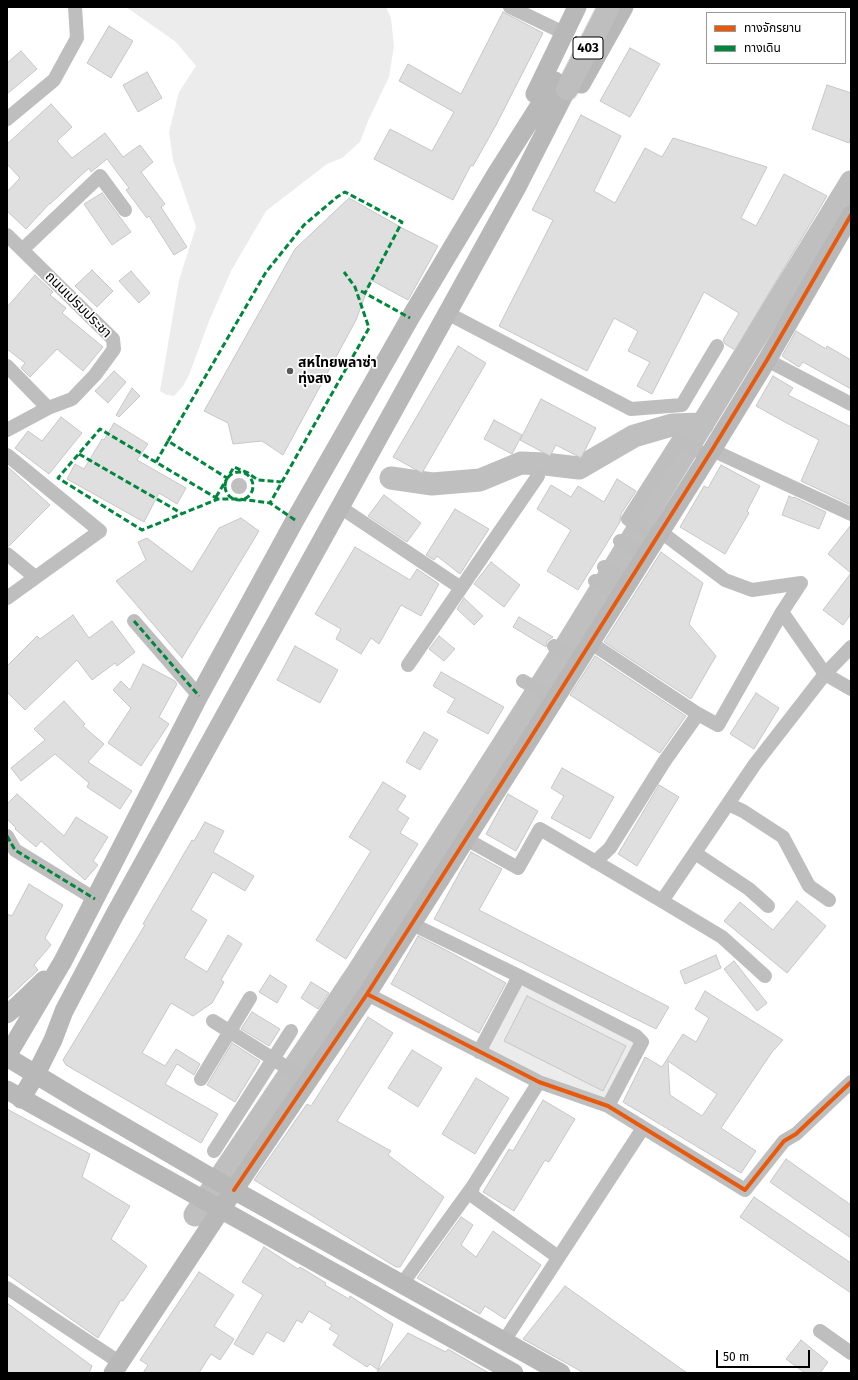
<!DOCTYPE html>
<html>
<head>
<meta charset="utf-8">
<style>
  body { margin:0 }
  #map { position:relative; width:858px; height:1380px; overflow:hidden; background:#fff; font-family:"Fira Sans","Noto Sans Thai",sans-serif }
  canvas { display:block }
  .frame { position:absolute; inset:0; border:8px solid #000; pointer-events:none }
  .legend { position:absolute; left:706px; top:12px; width:140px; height:52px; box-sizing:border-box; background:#fff; border:1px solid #999; margin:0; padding:5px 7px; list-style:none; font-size:12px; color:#000 }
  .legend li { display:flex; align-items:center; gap:8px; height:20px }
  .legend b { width:20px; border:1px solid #999 }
  .scale { position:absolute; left:716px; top:1350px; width:94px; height:18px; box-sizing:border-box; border:2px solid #000; border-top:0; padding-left:5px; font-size:12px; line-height:14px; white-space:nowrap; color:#000; -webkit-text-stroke:3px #fff; paint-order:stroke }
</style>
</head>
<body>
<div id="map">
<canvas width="858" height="1380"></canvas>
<div class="frame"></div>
<ul class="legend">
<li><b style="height:5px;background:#e8590c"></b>ทางจักรยาน</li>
<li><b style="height:5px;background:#00873e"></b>ทางเดิน</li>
</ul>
<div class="scale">50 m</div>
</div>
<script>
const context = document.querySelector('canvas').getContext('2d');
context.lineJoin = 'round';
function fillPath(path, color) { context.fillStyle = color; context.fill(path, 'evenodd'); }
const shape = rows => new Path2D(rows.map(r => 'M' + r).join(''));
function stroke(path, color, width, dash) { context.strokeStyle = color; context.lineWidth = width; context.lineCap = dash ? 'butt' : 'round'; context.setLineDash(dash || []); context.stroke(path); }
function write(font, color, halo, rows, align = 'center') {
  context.font = font + ' "Fira Sans","Noto Sans Thai",sans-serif'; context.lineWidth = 3.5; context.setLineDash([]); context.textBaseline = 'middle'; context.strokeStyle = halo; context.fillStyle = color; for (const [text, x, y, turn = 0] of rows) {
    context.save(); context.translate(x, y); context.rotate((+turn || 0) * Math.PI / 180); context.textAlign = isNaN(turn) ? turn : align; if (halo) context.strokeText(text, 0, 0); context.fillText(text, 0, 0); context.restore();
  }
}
fillPath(shape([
  [126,7,386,7,391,18,394,46,389,77,368,121,360,142,342,158,327,164,266,211,231,271,209,321,189,375,183,386,174,396,167,395,160,391,179,280,196,227,173,160,169,132,179,92,196,66,176,42],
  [519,976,642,1042,608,1106,479,1052]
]), '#ececec');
fillPath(shape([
  '231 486a8 8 0 1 1 16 0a8 8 0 1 1-16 0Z'
]), '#bfbfbf');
stroke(shape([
  [391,478,432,484,480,480,521,463,545,464,579,468,634,436,672,425,703,424],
  [195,1215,358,972,568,643,851,182]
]), '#bfbfbf', 23);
const building = shape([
  [503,12,543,33,496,125,473,166,471,165,453,200,374,159,390,129,432,151,454,112,399,81,408,64,461,94,503,12],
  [109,26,133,41,111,78,87,63,109,26],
  [630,48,660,64,630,117,600,101,630,48],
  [21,51,37,69,7,94,7,63,21,51],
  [147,72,162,98,138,112,123,85,147,72],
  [827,85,851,93,851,137,849,143,812,129,827,85],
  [51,104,72,127,57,141,72,158,105,133,123,157,140,145,153,162,141,172,165,204,161,207,187,247,174,255,149,216,147,218,126,190,129,188,107,159,91,172,89,168,50,204,50,203,26,229,7,211,7,192,20,178,7,164,7,144,51,104],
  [581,115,621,136,594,191,615,203,645,148,662,157,673,138,767,167,741,218,756,226,784,174,827,196,735,350,725,344,723,340,739,313,704,292,652,394,637,386,650,362,628,351,638,331,614,318,587,371,499,326,553,220,532,210,581,115],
  [102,193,131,232,112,245,84,204,102,193],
  [349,198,404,229,438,246,408,300,371,280,356,320,283,455,262,441,233,444,228,423,204,411,295,249,349,198],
  [92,270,113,291,97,307,75,286,92,270],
  [131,271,150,293,139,303,119,281,131,271],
  [35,275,53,292,50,295,66,308,62,313,103,347,83,371,57,349,30,377,21,368,25,363,7,349,7,307,35,275],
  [796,331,826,349,827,346,851,360,851,389,803,362,799,367,782,356,796,331],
  [458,346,486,363,422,473,393,457,458,346],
  [114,371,126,382,108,403,95,391,114,371],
  [773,376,793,388,788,395,851,427,851,505,801,481,819,440,783,421,756,406,773,376],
  [132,388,140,396,119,417,116,415,132,388],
  [541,399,596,428,581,458,556,445,550,456,520,440,541,399],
  [61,417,82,433,49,474,15,448,28,431,42,441,61,417],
  [494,420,522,435,512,454,484,439,494,420],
  [114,423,148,444,137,460,186,488,177,504,159,493,144,522,67,479,75,464,84,469,102,439,104,440,114,423],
  [721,465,760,486,747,511,749,513,725,554,680,527,704,486,708,488,721,465],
  [7,466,50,505,9,546,7,546,7,466],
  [617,479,636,491,621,514,620,522,578,590,547,571,571,530,537,509,551,485,571,497,578,486,604,502,617,479],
  [384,495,421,523,407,542,368,516,384,495],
  [789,496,793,498,794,497,826,512,819,529,782,515,789,496],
  [455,509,489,529,460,574,437,556,434,560,426,555,455,509],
  [241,518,259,531,182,658,116,581,146,560,138,542,147,538,192,572,219,528,241,518],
  [851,525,851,614,843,625,823,610,851,573,828,554,851,525],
  [355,547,410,580,417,569,439,584,421,616,401,605,379,644,371,638,361,654,336,639,341,629,315,614,355,547],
  [661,552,703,583,689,624,716,656,691,699,604,642,661,552],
  [491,562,520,585,504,607,474,584,491,562],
  [464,598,483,616,474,625,457,609,464,598],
  [73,615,89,638,112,621,135,652,117,666,115,663,92,680,77,660,25,710,7,692,7,666,37,636,40,639,73,615],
  [519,617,553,637,547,641,546,647,513,627,519,617],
  [439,636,455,649,444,661,429,649,439,636],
  [295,646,338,670,320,703,277,680,295,646],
  [595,656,686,716,660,753,570,695,595,656],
  [143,664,175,681,177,684,159,717,169,724,141,766,108,743,131,708,113,690,121,681,130,690,143,664],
  [441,672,504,707,488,734,447,712,455,699,433,686,441,672],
  [756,693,779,708,754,749,730,734,756,693],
  [64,701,85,724,83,726,104,744,88,762,132,791,120,809,87,787,89,783,55,754,21,781,11,768,45,740,34,729,64,701],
  [424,732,438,740,420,770,406,762,424,732],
  [562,768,614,797,590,839,551,818,564,796,551,788,562,768],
  [383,782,406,796,397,810,409,818,400,833,418,844,346,959,316,940,371,851,349,837,383,782],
  [659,785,679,797,637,866,618,854,659,785],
  [17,794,64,836,76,817,108,837,93,861,98,865,85,880,41,841,36,847,15,829,16,828,7,819,7,804,17,794],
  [508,794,538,811,516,851,486,834,508,794],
  [205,822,224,831,213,852,254,876,245,891,213,872,191,910,207,920,184,958,207,972,228,935,242,944,221,980,224,982,212,1003,193,1016,171,1003,142,1053,165,1066,176,1049,200,1064,194,1075,177,1064,165,1084,218,1114,201,1143,66,1065,63,1060,145,925,143,924,192,840,194,841,205,822],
  [471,852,502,869,479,910,669,1007,656,1029,434,919,471,852],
  [29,884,63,905,45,938,51,945,34,965,38,970,7,999,7,914,12,916,29,884],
  [797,901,826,926,787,973,724,921,740,902,773,930,797,901],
  [418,936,446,950,506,983,479,1033,391,984,418,936],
  [716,955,721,968,685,984,680,971,716,955],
  [734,961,767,1003,757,1011,724,969,734,961],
  [270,975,287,986,277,1003,259,992,270,975],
  [311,982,329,993,318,1009,301,998,311,982],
  [705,991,783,1040,772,1052,721,1128,756,1151,741,1173,623,1102,645,1057,662,1067,683,1034,696,1042,709,1018,695,1009,705,991],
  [668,1061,717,1094,702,1116,670,1095,668,1061],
  [527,996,626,1046,603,1091,504,1041,527,996],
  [252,1012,280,1029,269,1046,241,1029,252,1012],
  [368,1017,393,1033,337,1121,391,1151,388,1155,444,1197,400,1267,396,1267,254,1180,307,1104,311,1106,368,1017],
  [232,1043,260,1061,235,1102,207,1085,232,1043],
  [412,1050,442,1068,418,1107,388,1088,412,1050],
  [476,1078,509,1098,475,1154,442,1134,476,1078],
  [543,1100,575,1119,549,1162,545,1160,514,1211,483,1192,509,1149,513,1151,543,1100],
  [7,1109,90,1154,82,1177,130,1206,111,1239,147,1266,123,1301,121,1300,98,1338,7,1274,7,1109],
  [786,1159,851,1205,851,1238,770,1182,786,1159],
  [754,1197,851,1263,851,1293,740,1217,754,1197],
  [461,1217,473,1225,461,1245,476,1257,493,1231,541,1265,505,1319,485,1306,480,1314,417,1278,461,1217],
  [264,1247,298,1269,300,1267,326,1283,325,1285,349,1299,350,1296,393,1324,378,1370,370,1364,367,1367,333,1345,339,1335,329,1329,332,1325,309,1311,302,1323,297,1320,284,1342,267,1332,253,1355,234,1344,263,1295,242,1282,264,1247],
  [199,1272,234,1295,214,1326,234,1339,220,1360,211,1354,199,1373,143,1373,148,1365,140,1360,199,1272],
  [565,1286,687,1373,584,1373,523,1339,565,1286],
  [7,1303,92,1366,89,1373,7,1373,7,1303],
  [408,1333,446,1352,448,1349,489,1373,376,1373,408,1333],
  [801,1340,828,1362,820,1373,805,1373,786,1359,801,1340]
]);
fillPath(building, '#dfdfdf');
stroke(building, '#c7c7c7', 1);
const highway = shape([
  [567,89,609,7]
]);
stroke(highway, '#dbdbdb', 24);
stroke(shape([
  [510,7,564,33],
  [7,119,54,80,77,38,75,7],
  [7,235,113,339,114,349,95,375,72,399,48,408,7,430],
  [22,250,100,176,125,210],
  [447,313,631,409,682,405,717,346],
  [767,360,851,404],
  [7,366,48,408],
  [712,450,851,514],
  [7,455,100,531,7,598],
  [340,507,461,588,538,476],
  [661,532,725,580,752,590,801,583,782,612],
  [657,538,628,519,679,439,708,457],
  [620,541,645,556],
  [7,554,35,577],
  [604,567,629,583],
  [595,581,620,596],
  [134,621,199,696],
  [591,643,698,714,664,762,610,848,595,862],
  [554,646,579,661],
  [408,665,461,588],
  [523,681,555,699],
  [698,714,718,725,782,612,825,674,851,647],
  [728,804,743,811,783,837,809,886,829,900],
  [7,836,15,850,95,899],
  [466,839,518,868,540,829,662,901,755,764,825,674,851,689],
  [695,853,749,889,768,906],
  [662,901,722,937,765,976],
  [412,924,519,976,636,1036,642,1042,608,1106],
  [367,994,539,1082,608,1106,745,1190,784,1141,796,1134,851,1082],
  [213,1021,308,1081],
  [479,1052,519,976],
  [201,1079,250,998],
  [539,1082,473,1186,472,1192,473,1196,558,1257],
  [214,1151,291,1031],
  [402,1284,473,1186],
  [7,1288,119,1362],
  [820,1331,851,1353],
  [504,1341,643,1128]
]), '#bebebe', 14);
stroke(shape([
  [581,84,624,7],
  [535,94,577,7],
  [7,1014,18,1005,44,980],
  [7,1056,63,961,199,696,295,520,410,318,498,171,555,81],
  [7,1057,78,1100,205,1174,561,1373],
  [7,1090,514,1373],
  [21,1099,36,1074,53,1040,64,1011,114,916,517,187,567,89],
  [113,1373,234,1190,367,994,526,745,712,450,767,360,851,215]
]), '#b8b8b8', 19);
stroke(highway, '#bebebe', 22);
stroke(shape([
  [361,291,410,318],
  [168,441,266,272,304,225,337,197,345,192,402,222,365,293],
  [79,454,181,513],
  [156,462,168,441,227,478],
  '225 486a14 14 0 1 1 28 0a14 14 0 1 1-28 0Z',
  [216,497,234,467,248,473,258,480,281,482],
  [218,499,100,429,58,478,142,530,218,499,239,499,270,503],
  [295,520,270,503,369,328,355,287,344,272],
  [134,621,199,696],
  [7,836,15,850,95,899]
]), '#00873e', 3, [6, 3]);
stroke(shape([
  [367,994,539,1082,608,1106,745,1190,784,1141,796,1134,851,1082],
  [234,1190,367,994,526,745,712,450,767,360,851,215]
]), '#e8590c', 4);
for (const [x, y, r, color] of [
  [290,371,4,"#595959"]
]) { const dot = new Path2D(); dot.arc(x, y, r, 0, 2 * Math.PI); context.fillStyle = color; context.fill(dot); stroke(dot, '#fff', 1.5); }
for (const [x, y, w] of [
  [588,48,30]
]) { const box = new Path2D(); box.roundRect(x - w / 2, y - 11, w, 22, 3); context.fillStyle = '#fff'; context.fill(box); stroke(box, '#000', 1); }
write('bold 13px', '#000', null, [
  ["403",588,48]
]);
write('14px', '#000', '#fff', [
  ["ถนนเปรมประชา",78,305,45]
]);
write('bold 14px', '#000', '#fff', [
  ["สหไทยพลาซ่า",298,363],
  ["ทุ่งสง",298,379]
], 'left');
</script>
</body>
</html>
